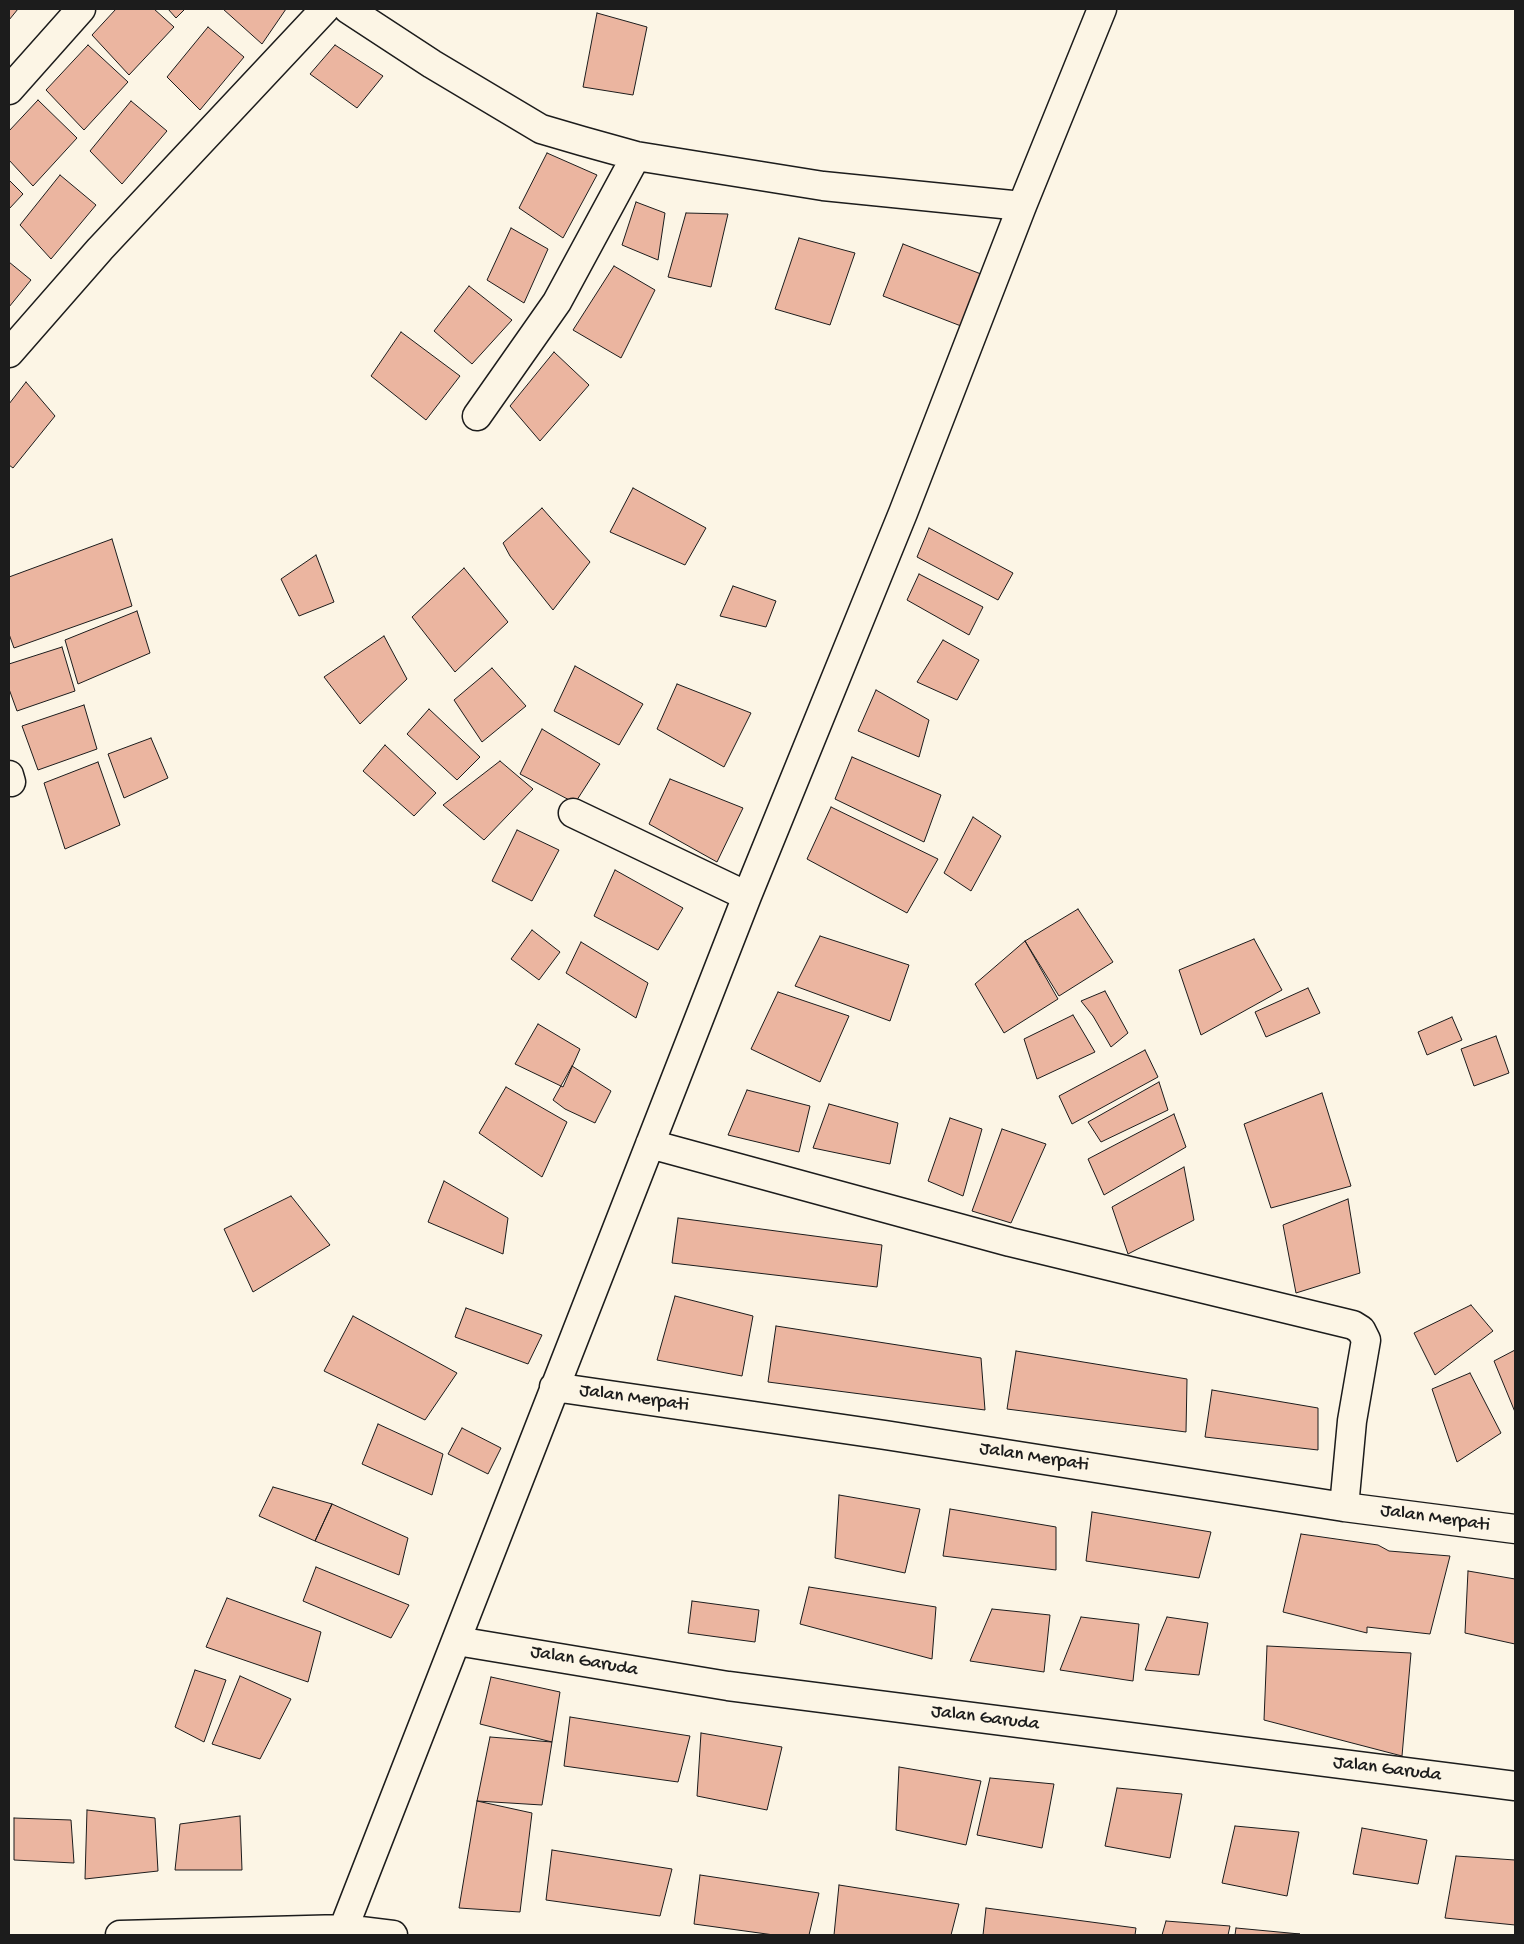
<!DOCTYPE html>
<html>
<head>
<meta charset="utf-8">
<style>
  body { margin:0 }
  #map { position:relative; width:1524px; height:1944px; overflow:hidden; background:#fcf5e5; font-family:"Gochi Hand",sans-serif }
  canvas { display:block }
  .frame { position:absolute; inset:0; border:10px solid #1c1c1c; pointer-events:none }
</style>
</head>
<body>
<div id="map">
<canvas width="1524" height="1944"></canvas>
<div class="frame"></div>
</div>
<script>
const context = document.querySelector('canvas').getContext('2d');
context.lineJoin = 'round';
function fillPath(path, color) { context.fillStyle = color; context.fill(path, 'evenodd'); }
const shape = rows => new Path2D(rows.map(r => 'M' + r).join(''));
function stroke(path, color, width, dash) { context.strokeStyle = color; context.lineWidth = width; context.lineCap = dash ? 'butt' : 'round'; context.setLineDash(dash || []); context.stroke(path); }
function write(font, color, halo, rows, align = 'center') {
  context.font = font + ' "Gochi Hand",sans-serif'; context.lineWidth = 4; context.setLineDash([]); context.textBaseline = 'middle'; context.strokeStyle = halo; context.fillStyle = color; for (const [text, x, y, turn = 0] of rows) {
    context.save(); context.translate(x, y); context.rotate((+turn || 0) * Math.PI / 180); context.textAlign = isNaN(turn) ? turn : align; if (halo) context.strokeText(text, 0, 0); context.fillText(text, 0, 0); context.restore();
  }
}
const building = shape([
  [9,9,18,9,9,20,9,9],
  [116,9,154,9,174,27,129,75,92,35,116,9],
  [168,9,185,9,176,18,168,9],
  [223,9,286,9,262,44,223,9],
  [597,13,647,27,633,95,583,87,597,13],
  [208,27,244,57,200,110,167,77,208,27],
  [88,45,128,82,84,130,46,90,88,45],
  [335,45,383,76,357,108,310,74,335,45],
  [38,100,77,138,33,186,9,160,9,131,38,100],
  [131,101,167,131,122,184,90,151,131,101],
  [547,153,597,175,563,238,519,208,547,153],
  [60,175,96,205,51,259,20,225,60,175],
  [9,180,23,194,9,209,9,180],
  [636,202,665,213,658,260,622,245,636,202],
  [686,213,728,214,711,287,668,277,686,213],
  [511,228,548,249,524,303,487,280,511,228],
  [799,238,855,253,830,325,775,309,799,238],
  [903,244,981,274,961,326,883,296,903,244],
  [9,262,31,280,9,307,9,262],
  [614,266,655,290,621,358,573,330,614,266],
  [469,286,512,320,472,364,434,331,469,286],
  [401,332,460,376,426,420,371,376,401,332],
  [554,352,589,385,540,441,510,406,554,352],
  [26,382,55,416,13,468,9,465,9,404,26,382],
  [633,488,706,528,685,565,610,532,633,488],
  [542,508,590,562,553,610,510,556,503,543,542,508],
  [929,528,1013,573,998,600,917,557,929,528],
  [112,539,132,606,14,648,9,634,9,577,112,539],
  [316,555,334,602,299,616,281,579,316,555],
  [464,568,508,622,455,672,412,617,464,568],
  [919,574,983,607,969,635,907,600,919,574],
  [733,586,776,601,766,627,720,616,733,586],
  [137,611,150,653,78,684,65,640,137,611],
  [384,636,407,679,360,724,324,677,384,636],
  [943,640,979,660,957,700,917,682,943,640],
  [62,647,75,691,17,711,9,689,9,664,62,647],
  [575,666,643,704,619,745,554,711,575,666],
  [492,668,526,706,482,742,454,700,492,668],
  [677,684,751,713,724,767,657,729,677,684],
  [876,690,929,720,919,757,858,731,876,690],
  [84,705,97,749,38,770,22,726,84,705],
  [429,709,480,757,457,780,407,734,429,709],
  [542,729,600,764,575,803,520,774,542,729],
  [151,738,168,778,124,798,108,754,151,738],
  [385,745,436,793,414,816,363,771,385,745],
  [852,757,941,795,924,842,835,799,852,757],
  [500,761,533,789,484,840,443,805,500,761],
  [98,762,120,825,65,849,44,783,98,762],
  [670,779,743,808,717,862,649,824,670,779],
  [831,807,938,859,907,913,807,859,831,807],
  [973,817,1001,836,971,891,944,873,973,817],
  [517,830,559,850,532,901,492,881,517,830],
  [615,870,683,908,658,950,594,916,615,870],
  [1078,909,1113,962,1059,996,1025,941,1078,909],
  [532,930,560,952,539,980,511,959,532,930],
  [820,936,909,965,890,1021,795,986,820,936],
  [1254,939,1282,990,1201,1035,1179,970,1254,939],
  [1025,941,1058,999,1004,1033,975,984,1025,941],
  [581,942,648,983,636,1018,566,973,581,942],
  [1308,988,1320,1013,1266,1037,1255,1012,1308,988],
  [1105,991,1128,1033,1111,1047,1093,1016,1081,1001,1105,991],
  [778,992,849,1016,820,1082,751,1049,778,992],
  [1073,1015,1095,1052,1037,1079,1024,1039,1073,1015],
  [1452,1017,1462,1040,1427,1055,1418,1032,1452,1017],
  [538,1024,580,1049,563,1087,515,1064,538,1024],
  [1496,1036,1509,1073,1474,1086,1461,1049,1496,1036],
  [1145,1050,1158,1077,1072,1124,1059,1096,1145,1050],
  [572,1066,611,1091,595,1123,565,1109,553,1100,572,1066],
  [1159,1082,1168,1110,1101,1142,1088,1122,1159,1082],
  [506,1087,567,1122,542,1177,479,1133,506,1087],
  [747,1090,810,1106,799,1152,728,1135,747,1090],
  [1322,1093,1351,1186,1271,1208,1244,1124,1322,1093],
  [829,1104,898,1123,890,1164,813,1148,829,1104],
  [1174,1114,1186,1147,1104,1195,1088,1159,1174,1114],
  [950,1118,982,1129,963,1196,928,1181,950,1118],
  [1002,1129,1046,1144,1011,1223,972,1211,1002,1129],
  [1184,1167,1194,1220,1128,1254,1112,1207,1184,1167],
  [444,1181,508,1218,503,1254,428,1222,444,1181],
  [291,1196,330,1245,253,1292,224,1229,291,1196],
  [1348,1199,1360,1273,1296,1293,1283,1225,1348,1199],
  [678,1218,882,1245,877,1287,672,1263,678,1218],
  [675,1296,753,1316,742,1376,657,1360,675,1296],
  [1471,1305,1493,1331,1435,1375,1414,1333,1471,1305],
  [466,1308,542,1335,528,1364,455,1337,466,1308],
  [353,1316,457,1373,425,1420,324,1371,353,1316],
  [776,1326,981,1358,985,1410,768,1382,776,1326],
  [1515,1350,1515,1412,1494,1361,1515,1350],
  [1016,1351,1187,1379,1186,1432,1007,1409,1016,1351],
  [1470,1373,1501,1433,1457,1462,1432,1389,1470,1373],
  [1212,1390,1318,1408,1318,1450,1205,1437,1212,1390],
  [378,1424,443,1454,432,1495,362,1464,378,1424],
  [462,1428,501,1448,488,1474,448,1454,462,1428],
  [273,1487,332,1504,315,1541,259,1516,273,1487],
  [839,1495,920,1509,905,1573,835,1558,839,1495],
  [332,1504,408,1538,399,1575,315,1541,332,1504],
  [950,1509,1056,1527,1056,1570,943,1556,950,1509],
  [1092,1512,1211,1532,1199,1578,1086,1561,1092,1512],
  [1301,1534,1378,1545,1389,1551,1450,1556,1430,1634,1367,1627,1367,1633,1283,1612,1301,1534],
  [316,1567,409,1605,391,1638,303,1601,316,1567],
  [1468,1571,1515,1579,1515,1644,1465,1633,1468,1571],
  [809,1587,936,1607,932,1659,800,1624,809,1587],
  [227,1598,321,1632,308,1682,206,1647,227,1598],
  [692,1601,759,1610,755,1642,688,1633,692,1601],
  [992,1609,1050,1615,1044,1672,970,1661,992,1609],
  [1081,1617,1139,1624,1133,1681,1060,1670,1081,1617],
  [1167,1617,1208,1623,1199,1675,1145,1670,1167,1617],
  [1267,1646,1411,1653,1402,1756,1264,1720,1267,1646],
  [195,1670,226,1680,204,1742,175,1727,195,1670],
  [240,1676,291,1699,260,1759,212,1744,240,1676],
  [491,1677,560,1692,552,1742,480,1724,491,1677],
  [570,1717,690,1736,678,1782,564,1766,570,1717],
  [701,1733,782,1747,767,1810,697,1796,701,1733],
  [490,1737,552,1742,542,1805,477,1801,490,1737],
  [899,1767,981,1781,966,1845,896,1830,899,1767],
  [990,1778,1054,1784,1042,1848,977,1835,990,1778],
  [1117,1788,1182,1794,1170,1858,1105,1846,1117,1788],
  [477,1801,532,1813,520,1912,459,1908,477,1801],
  [87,1810,155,1818,158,1871,85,1879,87,1810],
  [240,1816,242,1870,175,1870,180,1824,240,1816],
  [14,1818,71,1820,74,1863,14,1860,14,1818],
  [1235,1826,1299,1832,1287,1896,1222,1883,1235,1826],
  [1362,1828,1427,1840,1418,1884,1353,1874,1362,1828],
  [552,1850,672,1869,660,1916,546,1900,552,1850],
  [1456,1856,1515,1860,1515,1925,1445,1918,1456,1856],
  [700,1875,819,1893,809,1935,774,1935,694,1924,700,1875],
  [839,1885,959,1904,951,1935,834,1935,839,1885],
  [986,1908,1136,1928,1135,1935,983,1935,986,1908],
  [1166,1921,1230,1926,1228,1935,1162,1935,1166,1921],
  [1236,1928,1300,1934,1235,1935,1236,1928]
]);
fillPath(building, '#ebb5a0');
stroke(building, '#1c1c1c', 1);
const minor = shape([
  [348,9,432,64,541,129,582,141,636,156,823,186,1022,206],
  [9,90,81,9],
  [9,353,100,249,325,9],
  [477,416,557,302,636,156],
  [9,775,11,782],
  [573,813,747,896],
  [650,1144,1010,1242,1353,1325,1361,1330,1366,1340,1352,1421,1344,1507],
  [554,1387,885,1435,1344,1507,1515,1529],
  [457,1641,728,1686,1515,1786],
  [120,1935,344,1929,393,1935],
  [341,1935,747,896,903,513,1022,206,1102,9]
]);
stroke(minor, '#1c1c1c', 31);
stroke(minor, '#fcf5e5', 28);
write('19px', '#1c1c1c', '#fcf5e5', [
  ["Jalan Merpati",634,1399,8],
  ["Jalan Merpati",1034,1458,9],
  ["Jalan Merpati",1435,1519,8],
  ["Jalan Garuda",584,1662,10],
  ["Jalan Garuda",985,1719,7],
  ["Jalan Garuda",1387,1770,7]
]);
</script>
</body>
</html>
